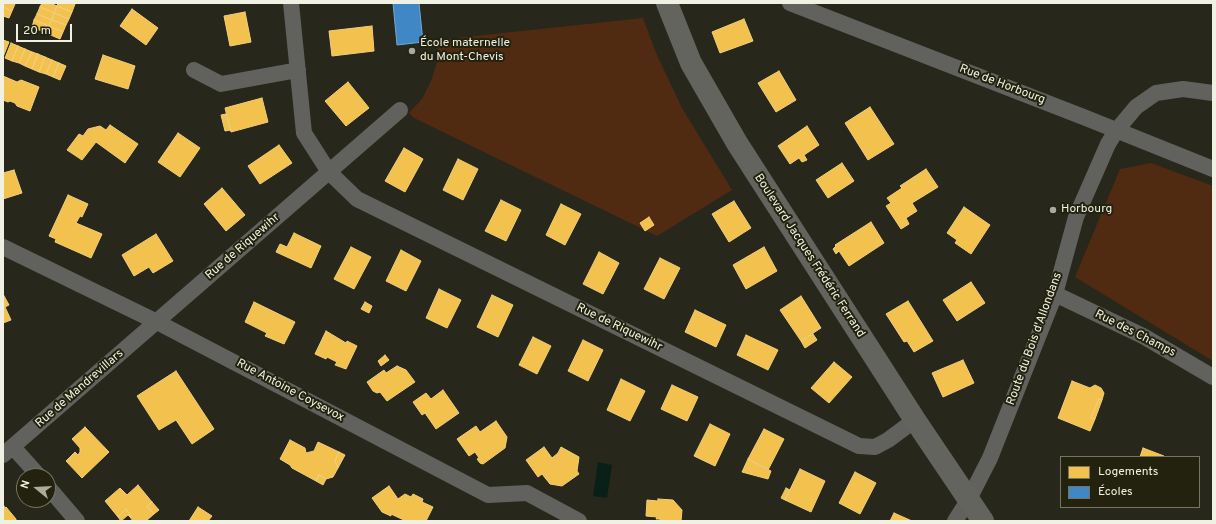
<!DOCTYPE html>
<html>
<head>
<meta charset="utf-8">
<style>
  body { margin:0 }
  #map { position:relative; width:1216px; height:524px; overflow:hidden; background:#27271c; font-family:Overpass,sans-serif }
  canvas { display:block }
  .frame { position:absolute; inset:0; border:4px solid #f0f1e3; pointer-events:none }
  .legend { position:absolute; left:1060px; top:456px; width:140px; height:52px; box-sizing:border-box; background:#22220e; border:1px solid #747563; margin:0; padding:5px 7px; list-style:none; font-size:12px; color:#f0f1e3 }
  .legend li { display:flex; align-items:center; gap:8px; height:20px }
  .legend b { width:20px; border:1px solid #747563 }
  .north { position:absolute; left:16px; top:468px; width:40px; height:40px; box-sizing:border-box; background:#22220e; border:1px solid #747563; border-radius:50%; rotate:288deg; font-size:11px; font-weight:700; line-height:16px; text-align:center; color:#f0f1e3 }
  .north::after { content:''; display:block; margin:auto; width:14px; height:18px; background:#aaaa9d; clip-path:polygon(50% 0,100% 100%,50% 72%,0 100%) }
  .scale { position:absolute; left:16px; top:24px; width:56px; height:18px; box-sizing:border-box; border:2px solid #f0f1e3; border-top:0; padding-left:5px; font-size:12px; line-height:14px; white-space:nowrap; color:#f0f1e3; -webkit-text-stroke:3px #22220e; paint-order:stroke }
</style>
</head>
<body>
<div id="map">
<canvas width="1216" height="524"></canvas>
<div class="frame"></div>
<ul class="legend">
<li><b style="height:11px;background:#f2c14e"></b>Logements</li>
<li><b style="height:11px;background:#3f88c5"></b>Écoles</li>
</ul>
<div class="north">N</div>
<div class="scale">20 m</div>
</div>
<script>
const context = document.querySelector('canvas').getContext('2d');
context.lineJoin = 'round';
function fillPath(path, color) { context.fillStyle = color; context.fill(path, 'evenodd'); }
const shape = rows => new Path2D(rows.map(r => 'M' + r).join(''));
function stroke(path, color, width, dash) { context.strokeStyle = color; context.lineWidth = width; context.lineCap = dash ? 'butt' : 'round'; context.setLineDash(dash || []); context.stroke(path); }
function write(font, color, halo, rows, align = 'center') {
  context.font = font + ' Overpass,sans-serif'; context.lineWidth = 4; context.setLineDash([]); context.textBaseline = 'middle'; context.strokeStyle = halo; context.fillStyle = color; for (const [text, x, y, turn = 0] of rows) {
    context.save(); context.translate(x, y); context.rotate((+turn || 0) * Math.PI / 180); context.textAlign = isNaN(turn) ? turn : align; if (halo) context.strokeText(text, 0, 0); context.fillText(text, 0, 0); context.restore();
  }
}
fillPath(shape([
  [643,18,656,53,682,108,732,190,657,236,414,118,409,113,422,99,431,81,437,62,438,40],
  [1151,163,1213,186,1213,361,1075,277,1120,169]
]), '#512b11');
fillPath(shape([
  [598,462,612,465,607,498,593,496]
]), '#082017');
const homes = shape([
  [3,3,15,4,12,11,3,7,3,3],
  [42,3,50,3,57,6,54,13,40,7,42,3],
  [58,3,71,3,75,4,72,12,57,6,58,3],
  [57,6,72,12,69,19,54,13,57,6],
  [3,7,12,11,9,18,3,16,3,7],
  [40,7,54,13,52,20,37,14,40,7],
  [132,9,158,28,146,45,120,26,132,9],
  [245,12,251,42,230,46,224,16,245,12],
  [54,13,69,19,66,25,52,20,54,13],
  [37,14,52,20,49,26,34,20,37,14],
  [744,19,753,41,720,53,712,32,744,19],
  [34,20,49,26,46,33,32,27,34,20],
  [52,20,66,25,63,32,49,26,52,20],
  [49,26,63,32,60,39,46,33,49,26],
  [372,26,374,51,332,56,329,31,372,26],
  [3,40,9,42,3,57,3,40],
  [11,43,18,46,12,61,5,58,11,43],
  [18,46,25,49,19,63,12,61,18,46],
  [25,49,32,52,25,66,19,63,25,49],
  [32,52,38,54,32,69,25,66,32,52],
  [38,54,45,57,39,72,32,69,38,54],
  [103,55,135,66,128,89,95,79,103,55],
  [45,57,52,60,46,74,39,72,45,57],
  [52,60,59,63,53,77,46,74,52,60],
  [59,63,66,66,60,80,53,77,59,63],
  [779,71,796,100,776,112,758,83,779,71],
  [3,76,17,82,21,80,39,87,30,111,17,106,15,103,10,101,8,102,3,100,3,76],
  [348,82,369,108,346,126,325,101,348,82],
  [262,98,268,122,231,132,225,108,262,98],
  [870,107,894,144,868,160,845,123,870,107],
  [226,114,231,130,225,131,221,115,226,114],
  [110,125,138,144,125,163,96,142,82,160,67,150,79,134,83,136,88,129,100,126,106,130,110,125],
  [807,126,819,145,804,155,807,160,802,162,799,158,790,164,778,146,807,126],
  [178,133,200,148,180,177,158,162,178,133],
  [279,145,292,163,260,184,248,166,279,145],
  [404,148,423,159,405,192,385,181,404,148],
  [458,159,478,169,463,200,443,190,458,159],
  [842,163,854,181,828,198,816,180,842,163],
  [926,169,938,187,912,203,917,211,906,218,909,224,901,229,886,206,891,203,887,198,902,188,900,186,926,169],
  [14,170,22,193,3,199,3,173,14,170],
  [222,188,245,215,226,231,204,204,222,188],
  [68,195,88,204,82,217,80,216,76,223,102,234,91,258,55,242,56,239,49,236,68,195],
  [501,200,521,210,506,241,485,231,501,200],
  [734,201,751,228,729,242,712,214,734,201],
  [561,204,581,214,565,245,546,235,561,204],
  [964,207,990,225,971,254,955,243,957,240,947,233,964,207],
  [649,217,654,225,645,231,640,223,649,217],
  [871,222,884,243,849,266,839,251,836,254,833,249,836,246,835,245,871,222],
  [294,233,321,246,311,268,276,252,280,244,287,247,294,233],
  [156,234,173,261,153,273,149,267,134,276,122,255,156,234],
  [351,247,371,257,354,289,334,279,351,247],
  [764,247,777,271,746,289,733,265,764,247],
  [401,250,421,261,406,291,386,281,401,250],
  [599,252,619,263,603,294,583,284,599,252],
  [660,258,680,268,664,299,644,289,660,258],
  [971,282,985,303,957,321,943,300,971,282],
  [439,289,461,300,447,328,426,318,439,289],
  [3,294,9,305,5,307,11,320,3,323,3,294],
  [492,295,513,305,498,337,477,327,492,295],
  [801,296,821,328,801,341,780,310,801,296],
  [908,301,933,341,914,352,907,341,904,342,886,314,908,301],
  [254,302,295,322,284,344,265,336,267,333,245,322,254,302],
  [365,302,372,306,369,313,361,309,365,302],
  [695,310,726,325,716,347,685,332,695,310],
  [326,331,346,343,347,341,357,346,346,369,335,365,337,362,327,357,326,359,315,354,326,331],
  [813,334,817,340,805,348,801,341,813,334],
  [746,335,778,350,768,370,737,355,746,335],
  [533,337,551,346,537,374,519,365,533,337],
  [583,340,603,350,588,381,568,371,583,340],
  [385,355,389,360,381,366,378,361,385,355],
  [963,360,974,383,943,397,932,373,963,360],
  [834,362,852,377,829,403,811,388,834,362],
  [397,366,406,370,415,382,387,401,380,392,377,393,373,391,367,382,384,370,386,373,397,366],
  [176,371,214,429,192,444,176,420,159,430,137,396,176,371],
  [621,379,645,391,630,421,607,410,621,379],
  [1072,381,1090,388,1095,385,1101,388,1104,393,1102,400,1099,399,1091,418,1095,419,1090,431,1058,418,1072,381],
  [672,385,698,397,687,421,661,409,672,385],
  [443,390,459,413,436,429,425,413,422,415,413,402,426,393,431,399,443,390],
  [1099,399,1102,400,1095,419,1091,418,1099,399],
  [496,421,507,437,505,448,483,464,480,463,477,459,479,458,475,452,469,456,457,439,476,426,480,432,496,421],
  [710,424,730,434,715,466,694,456,710,424],
  [85,427,109,452,82,478,66,461,75,452,78,455,80,452,80,448,72,439,85,427],
  [764,429,784,439,768,470,748,459,764,429],
  [290,440,305,448,306,453,314,451,318,442,339,452,335,461,338,468,333,477,326,479,319,475,316,481,292,468,290,465,280,459,290,440],
  [544,447,552,458,558,453,561,447,579,457,577,471,579,474,562,486,550,484,542,474,538,477,526,460,544,447],
  [1143,448,1164,456,1164,457,1140,457,1143,448],
  [339,452,345,455,338,468,335,461,339,452],
  [748,459,771,471,768,479,742,472,748,459],
  [800,469,825,481,811,512,785,500,800,469],
  [855,472,876,483,860,514,839,503,855,472],
  [319,475,326,479,323,485,316,481,319,475],
  [138,485,152,502,147,506,154,514,146,521,133,521,130,517,131,516,126,509,118,517,105,501,120,488,127,495,138,485],
  [389,486,398,499,405,494,411,497,413,494,423,499,422,502,433,507,426,521,406,521,391,514,391,516,382,512,372,498,389,486],
  [786,488,790,490,785,500,781,498,786,488],
  [658,499,673,500,682,510,681,521,660,521,660,519,656,519,657,517,646,516,647,500,658,501,658,499],
  [152,502,159,510,154,514,147,506,152,502],
  [3,504,5,508,6,507,16,519,16,521,3,521,3,504],
  [198,507,212,516,208,521,189,521,198,507],
  [126,509,131,516,130,517,128,515,121,521,118,517,126,509],
  [894,513,912,521,890,521,894,513]
]);
fillPath(homes, '#f2c14e');
stroke(homes, '#f1cf7b', 1);
const schools = shape([
  [393,3,419,3,423,42,397,45,393,3]
]);
fillPath(schools, '#3f88c5');
stroke(schools, '#74a8ce', 1);
stroke(shape([
  [291,3,304,133,329,172,357,199,859,446,875,447,888,440,915,420],
  [790,3,1086,118,1213,169],
  [194,70,221,84,298,70],
  [3,247,157,322,488,495,527,493,579,521],
  [1055,294,1143,336,1213,377],
  [13,447,39,476],
  [3,455,400,110],
  [48,487,77,521],
  [955,521,969,499,990,458,1055,294,1076,217,1108,144,1116,131,1136,107,1156,93,1183,89,1213,93]
]), '#61625d', 16);
stroke(shape([
  [667,3,691,63,737,143,915,420,983,521]
]), '#62645d', 22);
for (const [x, y, r, color] of [
  [412,51,4,"#aaaa9d"],
  [1053,210,4,"#aaaa9d"]
]) { const dot = new Path2D(); dot.arc(x, y, r, 0, 2 * Math.PI); context.fillStyle = color; context.fill(dot); stroke(dot, '#22220e', 1.5); }
write('12px', '#f0f1e3', '#22220e', [
  ["École maternelle",420,44],
  ["du Mont-Chevis",420,58],
  ["Horbourg",1061,210]
], 'left');
write('12px', '#f0f1e3', '#22220e', [
  ["Rue de Horbourg",1002,85,21],
  ["Rue de Riquewihr",243,247,-41],
  ["Boulevard Jacques Frédéric Ferrand",809,256,57],
  ["Rue de Riquewihr",619,328,26],
  ["Rue des Champs",1135,334,27],
  ["Route du Bois d'Allondans",1035,339,-70],
  ["Rue de Mandrevillars",80,389,-41],
  ["Rue Antoine Coysevox",290,391,28]
]);
</script>
</body>
</html>
